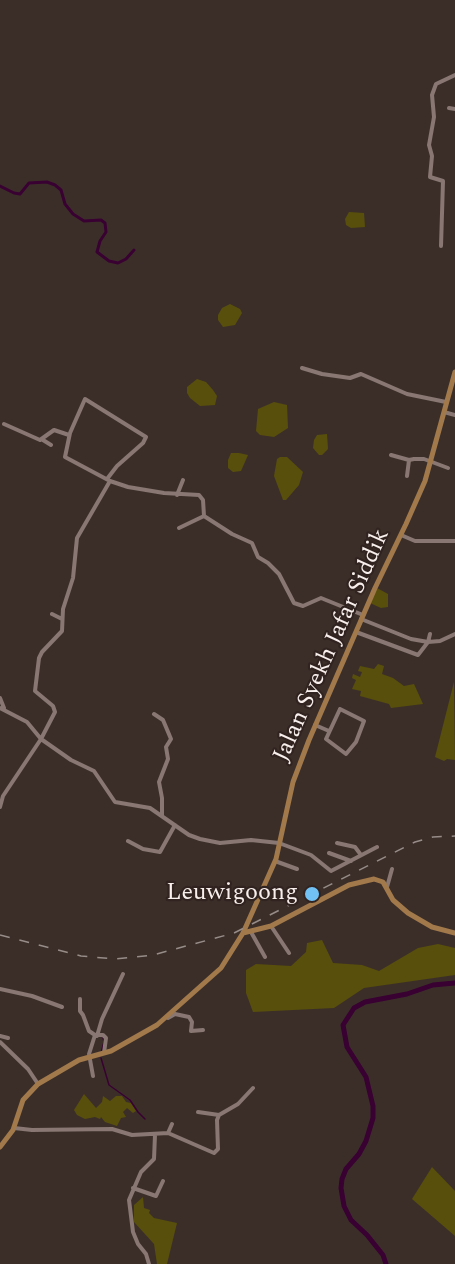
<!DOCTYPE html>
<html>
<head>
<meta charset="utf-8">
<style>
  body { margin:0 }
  canvas { display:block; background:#3b2e29 }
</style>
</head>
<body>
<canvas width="455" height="1264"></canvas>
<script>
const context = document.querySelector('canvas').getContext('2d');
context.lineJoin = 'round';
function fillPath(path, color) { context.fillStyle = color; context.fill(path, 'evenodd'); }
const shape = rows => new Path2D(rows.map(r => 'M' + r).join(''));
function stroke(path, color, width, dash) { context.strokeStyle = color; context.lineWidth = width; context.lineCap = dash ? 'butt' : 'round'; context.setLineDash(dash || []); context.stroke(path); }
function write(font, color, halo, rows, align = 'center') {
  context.font = font + ' Spectral,serif'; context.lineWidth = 4.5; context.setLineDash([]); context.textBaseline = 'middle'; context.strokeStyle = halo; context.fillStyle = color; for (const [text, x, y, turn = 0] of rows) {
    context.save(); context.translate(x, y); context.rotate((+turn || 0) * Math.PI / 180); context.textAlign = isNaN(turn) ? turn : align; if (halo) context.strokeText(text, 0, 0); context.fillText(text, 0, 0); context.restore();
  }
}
fillPath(shape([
  [349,212,364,213,365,227,351,228,346,225,345,219],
  [230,304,240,309,242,313,235,325,223,327,218,320,218,315,222,308],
  [197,379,206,382,213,390,217,396,215,405,200,406,190,398,187,393,187,387],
  [274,402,287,405,288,428,274,437,260,435,256,431,258,409],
  [327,434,328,449,322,455,319,455,313,448,314,440,317,435],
  [231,453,239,453,248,455,241,471,233,472,228,468,228,460],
  [280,457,287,457,303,472,299,485,286,500,283,500,274,476,277,459],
  [377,588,388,594,388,607,381,608,370,603],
  [378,664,384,666,382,674,393,678,404,686,414,684,423,704,391,708,389,704,360,696,361,691,352,689,356,680,352,678,353,674,360,677,362,672,358,671,360,666,374,669],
  [454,682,455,760,447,759,444,761,435,757],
  [322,940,333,963,362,965,379,971,418,948,438,944,455,948,455,975,364,988,334,1008,253,1012,246,993,246,970,256,964,291,966,306,952,307,943],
  [84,1094,96,1108,102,1102,103,1096,110,1101,116,1096,122,1096,126,1102,131,1103,136,1111,133,1113,127,1108,123,1112,126,1117,121,1118,117,1126,105,1122,101,1117,100,1119,95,1117,85,1119,77,1115,74,1110],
  [432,1167,455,1191,455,1236,412,1199],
  [143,1197,144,1208,150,1210,149,1213,154,1218,177,1223,167,1264,157,1264,154,1244,134,1222,134,1205]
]), '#574f0b');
stroke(shape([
  [101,1053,104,1042,103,1037],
  [101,1058,109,1085,130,1100,138,1112,145,1119]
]), '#390032', 1.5);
stroke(shape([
  [0,186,14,193,20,194,29,183,47,182,55,185,61,190,65,204,73,214,84,221,101,220,105,223,106,232,100,241,97,252,109,261,118,263,126,259,134,250]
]), '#390032', 3);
stroke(shape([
  [386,1264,383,1255,367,1235,351,1220,344,1206,341,1188,342,1179,346,1169,359,1154,366,1141,373,1118,373,1106,366,1077,347,1047,343,1025,354,1008,365,1002,407,994,433,985,455,983]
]), '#390032', 5);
stroke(shape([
  [449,108,455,109],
  [441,246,443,181,430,177,432,156,429,145,434,117,432,95,436,84,455,75],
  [302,368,322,374,350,378,361,374,407,394,446,402],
  [444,412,455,415],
  [4,424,40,440,54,430,69,435],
  [43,440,51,445],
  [391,455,409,460],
  [407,476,409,460,414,459,424,459,448,468],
  [107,479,117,466,143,443,146,437,85,399,70,433,65,457,110,481,128,487,164,493,199,495,203,500,204,516,232,534,252,543,258,557,268,563,279,574,294,603,303,606,321,598,363,615],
  [177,495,183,480],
  [179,528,204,516],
  [401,535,415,541,455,541],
  [52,614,62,619],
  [361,619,411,639,428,642,430,634],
  [356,632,418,655,428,642,440,641,455,634],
  [0,698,4,708],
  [0,708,27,722,41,739,71,760,94,771,115,802,150,808,189,835,200,839,220,843,251,840,279,843,311,855,331,871,377,847],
  [340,709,364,721,356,742,346,754,326,739,340,709],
  [154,714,163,720,171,739,166,747,168,759,159,782,162,798,162,815],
  [315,725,329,731],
  [0,807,3,796,41,739,55,712,53,706,35,691,39,658,42,652,62,631,63,609,73,578,77,538,110,481],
  [128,841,143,849,160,852,175,825],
  [337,843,355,847,361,855],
  [329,853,351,861],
  [275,861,297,869],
  [387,887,392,869],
  [271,926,289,953],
  [251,932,265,957],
  [0,989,32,996,62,1007],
  [80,999,80,1011,83,1015,89,1031,95,1035,89,1054,93,1076],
  [168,1018,175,1014,189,1017,192,1022,191,1031,203,1030],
  [98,1035,103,1035,106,1038,104,1053],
  [0,1036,8,1038],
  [97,1036,102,1019,123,974],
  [0,1042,28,1069,38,1084],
  [198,1112,219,1115],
  [14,1128,32,1130,112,1129,132,1135,168,1133,214,1153,218,1149,217,1120,219,1115,238,1104,253,1088],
  [168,1133,172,1124],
  [133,1188,156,1196,163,1181],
  [149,1264,146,1254,138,1244,133,1232,129,1200,141,1172,154,1159,155,1135]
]), '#887772', 4);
stroke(shape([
  [243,933,271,926,349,885,374,879,383,882,393,900,408,913,432,927,455,933],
  [0,1147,13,1130,23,1100,38,1084,79,1060,111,1051,157,1025,221,968,243,933,276,859,293,782,309,740,375,588,406,524,425,481,455,372]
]), '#a2794a', 5);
stroke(shape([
  [0,935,81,956,115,959,153,955,234,933,415,842,433,837,455,836]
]), '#978c88', 1.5, [10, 10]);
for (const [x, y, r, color] of [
  [312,894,8,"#71c1f5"]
]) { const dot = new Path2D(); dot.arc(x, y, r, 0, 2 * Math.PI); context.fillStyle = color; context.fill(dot); stroke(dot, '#312420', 2); }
write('24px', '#f8efec', '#312420', [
  ["Jalan Syekh Jafar Siddik",333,646,-66]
]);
write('24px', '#f8efec', '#312420', [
  ["Leuwigoong",298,894]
], 'right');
</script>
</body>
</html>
